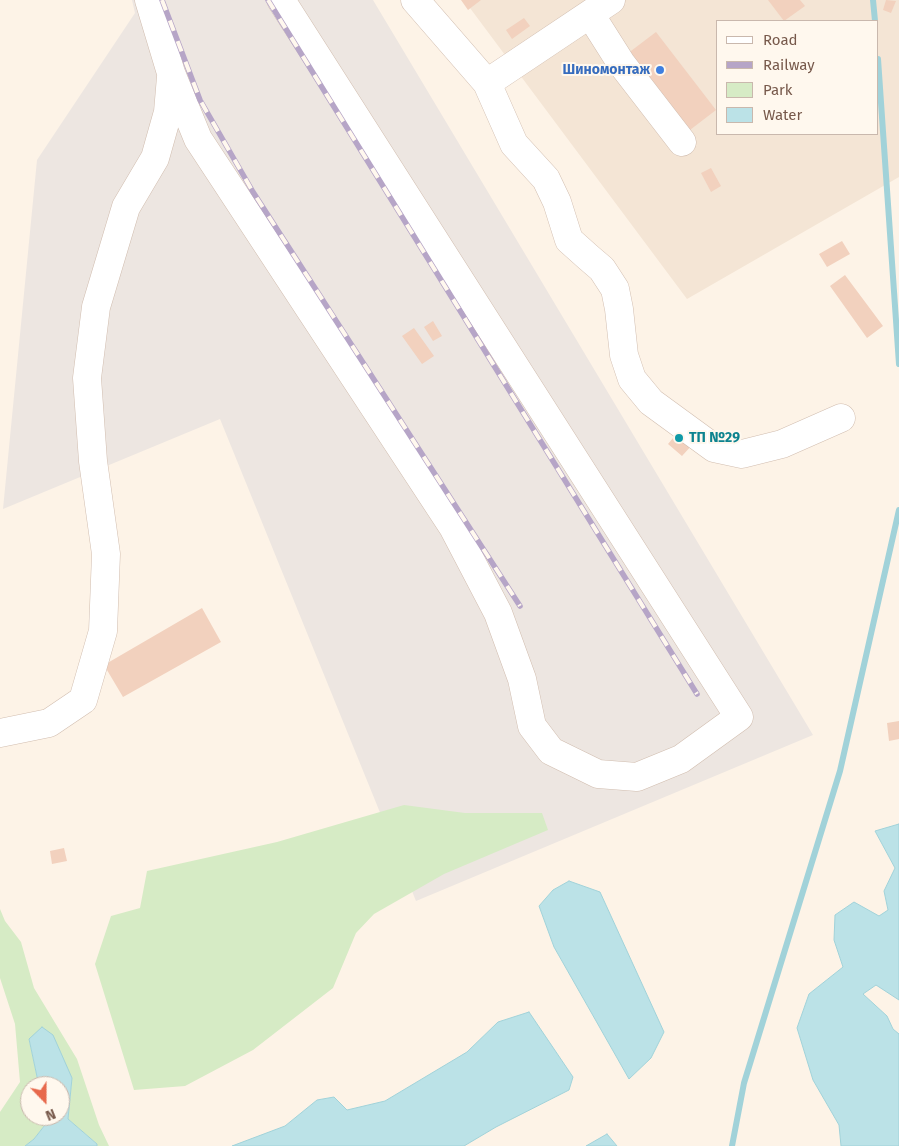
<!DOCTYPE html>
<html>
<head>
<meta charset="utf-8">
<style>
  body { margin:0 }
  #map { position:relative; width:899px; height:1146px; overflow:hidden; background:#fdf3e7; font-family:"Fira Sans",sans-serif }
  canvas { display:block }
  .legend { position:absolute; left:716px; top:20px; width:162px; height:115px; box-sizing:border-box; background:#fff8ee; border:1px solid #c9b8ad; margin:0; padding:6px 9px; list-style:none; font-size:15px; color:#77594b }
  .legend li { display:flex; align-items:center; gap:10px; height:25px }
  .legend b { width:25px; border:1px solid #c9b8ad }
  .north { position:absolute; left:20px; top:1076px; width:50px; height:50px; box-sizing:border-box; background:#fff8ee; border:1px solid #c9b8ad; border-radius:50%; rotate:158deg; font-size:14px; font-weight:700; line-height:20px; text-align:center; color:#77594b }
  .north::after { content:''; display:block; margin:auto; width:18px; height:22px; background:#e7694c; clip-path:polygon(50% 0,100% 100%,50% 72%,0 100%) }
</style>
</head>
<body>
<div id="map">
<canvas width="899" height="1146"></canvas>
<ul class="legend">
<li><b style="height:6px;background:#fff"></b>Road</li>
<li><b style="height:6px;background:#b6a5c7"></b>Railway</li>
<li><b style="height:14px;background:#d6ebc5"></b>Park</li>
<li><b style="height:14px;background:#bbe2e7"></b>Water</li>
</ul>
<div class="north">N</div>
</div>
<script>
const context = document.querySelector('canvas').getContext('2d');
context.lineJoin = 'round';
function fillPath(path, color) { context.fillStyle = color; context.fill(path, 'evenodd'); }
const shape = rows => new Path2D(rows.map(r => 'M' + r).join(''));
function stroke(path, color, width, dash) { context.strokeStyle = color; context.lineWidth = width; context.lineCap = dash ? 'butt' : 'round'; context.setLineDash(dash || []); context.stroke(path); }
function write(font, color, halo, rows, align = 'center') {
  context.font = font + ' "Fira Sans",sans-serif'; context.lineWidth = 4; context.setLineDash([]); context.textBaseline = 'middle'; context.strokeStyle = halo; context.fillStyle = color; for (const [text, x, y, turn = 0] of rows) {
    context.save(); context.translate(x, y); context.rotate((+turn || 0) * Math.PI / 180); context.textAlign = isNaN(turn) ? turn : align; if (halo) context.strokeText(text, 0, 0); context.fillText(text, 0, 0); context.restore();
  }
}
fillPath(shape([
  [464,0,899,0,899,177,687,299],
  [718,21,878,21,878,134,718,134]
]), '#f4e5d5');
fillPath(shape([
  [132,0,373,0,813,735,416,901,220,419,3,509,37,160,135,13]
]), '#ede6e1');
fillPath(shape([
  [404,805,465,813,542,813,548,830,444,874,374,914,356,933,333,988,253,1050,185,1086,134,1090,95,964,111,916,140,908,147,871,277,842],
  [0,909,5,921,21,942,34,988,77,1059,99,1125,109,1146,97,1146,97,1144,68,1119,72,1078,29,1039,39,1086,30,1086,30,1116,52,1116,34,1139,25,1146,0,1146,0,1112,20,1082,15,1024,0,978]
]), '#d6ebc5');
const water = shape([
  [899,824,899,1000,876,985,863,994,887,1016,893,1029,899,1034,899,1146,841,1146,839,1125,813,1080,797,1028,809,994,843,967,834,940,835,915,854,902,879,916,888,910,884,891,895,868,875,831,899,824],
  [569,881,600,892,664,1032,651,1058,629,1079,554,947,539,906,553,890,569,881],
  [529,1012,573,1077,569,1090,496,1127,464,1146,232,1146,285,1126,317,1100,334,1097,347,1110,385,1101,467,1052,498,1022,529,1012],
  [42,1027,53,1035,72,1078,68,1119,97,1144,97,1146,25,1146,34,1139,52,1116,60,1116,60,1086,39,1086,29,1039,42,1027],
  [607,1134,617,1146,586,1146,607,1134]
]);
fillPath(water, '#bbe2e7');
stroke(water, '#a1d2d9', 1);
stroke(shape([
  [873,0,875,21],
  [878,59,899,364],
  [732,1146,744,1083,840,771,899,510]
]), '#a1d2d9', 6);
fillPath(shape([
  [461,0,481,0,468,10],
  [768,0,800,0,805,6,784,21],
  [886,0,896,1,891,13,883,10],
  [524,18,530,26,512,39,506,30],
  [656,32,716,110,686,133,627,54],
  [711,168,721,186,711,192,701,173],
  [842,241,850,254,827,267,819,254],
  [845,275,883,326,867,338,830,286],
  [433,321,442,336,433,341,424,327],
  [414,328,434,356,422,364,402,336],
  [678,432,693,444,682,456,668,444],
  [202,608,221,642,123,697,104,665],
  [899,721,899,739,889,741,887,723],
  [64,848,67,861,52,864,50,851]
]), '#f2d1be');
const minor = shape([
  [149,0,171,73,198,139,453,527,498,613,522,679,532,726,551,751,598,774,637,777,681,759,739,717,281,0],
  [415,0,487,83,514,144,546,179,557,202,569,240,588,257,602,269,615,289,619,309,624,355,632,379,651,402,714,448,742,454,782,444,841,418],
  [590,14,621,63,682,142],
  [487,83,611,0],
  [0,733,49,723,83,700,103,631,106,554,93,461,87,378,96,307,126,207,155,158,168,112,171,77]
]);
stroke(minor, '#d1bdaf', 29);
stroke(minor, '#fff', 28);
const rail = shape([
  [162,0,200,100,253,192,520,606],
  [268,0,697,694]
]);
stroke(rail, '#b6a5c7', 5.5);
stroke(rail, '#fff8ee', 4, [11]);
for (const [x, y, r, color] of [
  [660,70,5,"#3f7fe0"],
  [679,438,5,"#0f9aa8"]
]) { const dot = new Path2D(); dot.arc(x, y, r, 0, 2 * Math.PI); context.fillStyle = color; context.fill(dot); stroke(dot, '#fff8ee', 2); }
write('bold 14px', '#366cbe', '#fff8ee', [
  ["Шиномонтаж",650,70]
], 'right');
write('bold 14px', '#0d838f', '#fff8ee', [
  ["ТП №29",689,438]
], 'left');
</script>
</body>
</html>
